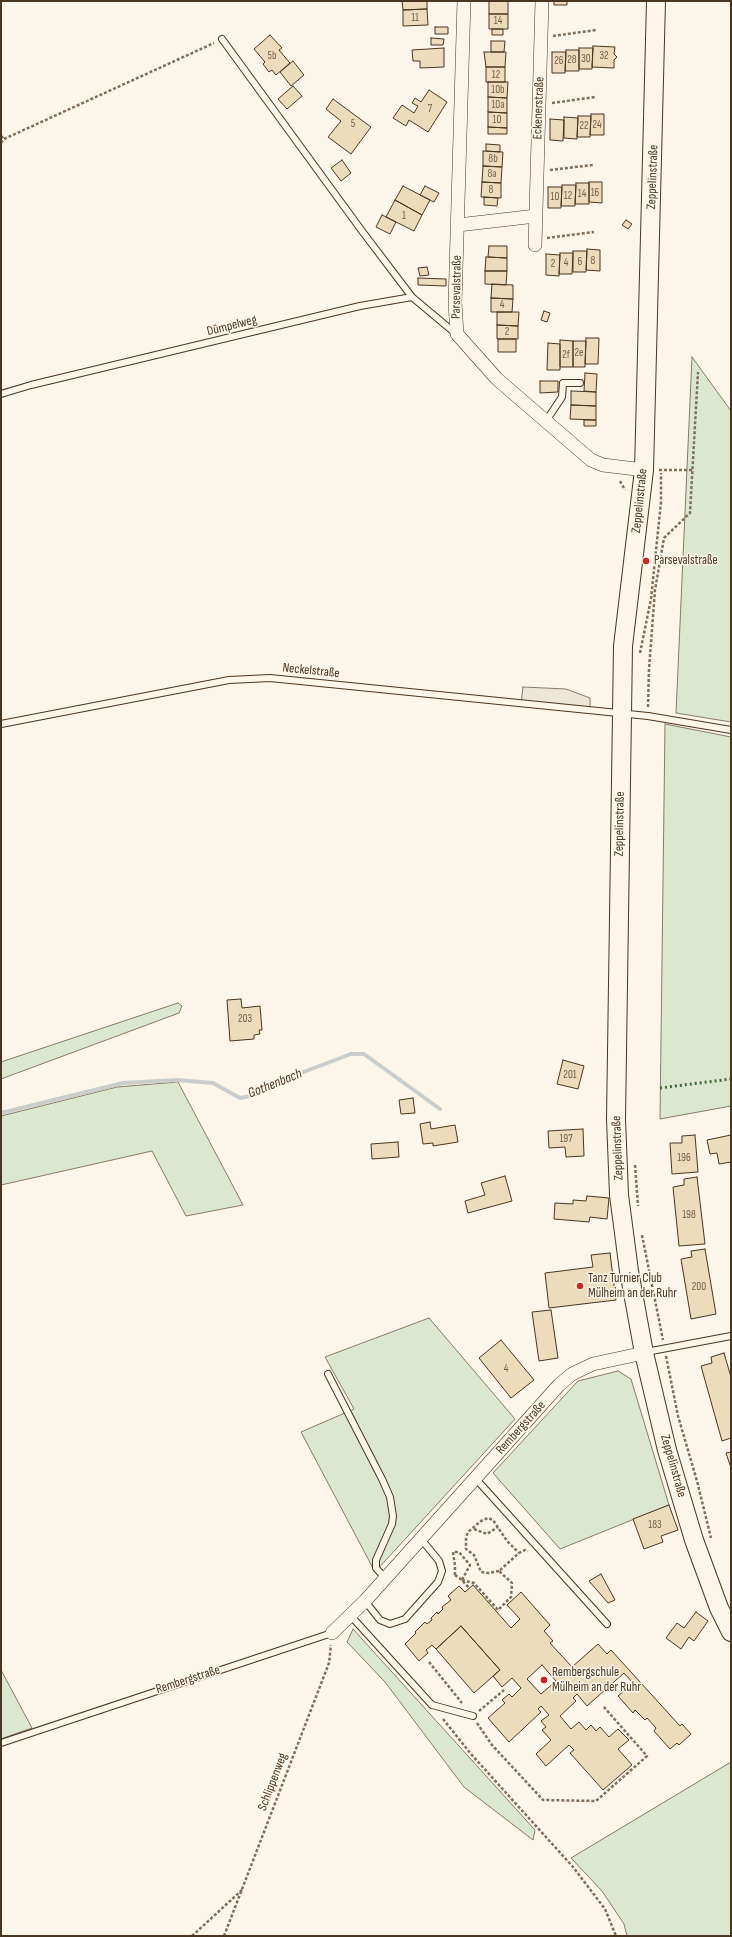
<!DOCTYPE html>
<html>
<head>
<meta charset="utf-8">
<style>
  body { margin:0 }
  #map { position:relative; width:732px; height:1937px; overflow:hidden; background:#fbf6e9; font-family:"Sofia Sans Condensed",sans-serif }
  canvas { display:block }
  .frame { position:absolute; inset:0; border:2px solid #4a3520; pointer-events:none }
</style>
</head>
<body>
<div id="map">
<canvas width="732" height="1937"></canvas>
<div class="frame"></div>
</div>
<script>
const context = document.querySelector('canvas').getContext('2d');
context.lineJoin = 'round';
function fillPath(path, color) { context.fillStyle = color; context.fill(path, 'evenodd'); }
const shape = rows => new Path2D(rows.map(r => 'M' + r).join(''));
function stroke(path, color, width, dash) { context.strokeStyle = color; context.lineWidth = width; context.lineCap = dash ? 'butt' : 'round'; context.setLineDash(dash || []); context.stroke(path); }
function write(font, color, halo, rows, align = 'center') {
  context.font = font + ' "Sofia Sans Condensed",sans-serif'; context.lineWidth = 3; context.setLineDash([]); context.textBaseline = 'middle'; context.strokeStyle = halo; context.fillStyle = color; for (const [text, x, y, turn = 0] of rows) {
    context.save(); context.translate(x, y); context.rotate((+turn || 0) * Math.PI / 180); context.textAlign = isNaN(turn) ? turn : align; if (halo) context.strokeText(text, 0, 0); context.fillText(text, 0, 0); context.restore();
  }
}
const green = shape([
  [692,357,731,411,731,722,676,713,692,357],
  [665,724,731,737,731,1106,660,1119,665,724],
  [178,1003,182,1006,179,1013,1,1079,1,1062,178,1003],
  [178,1082,243,1205,186,1216,152,1151,1,1185,1,1116,117,1087,178,1082],
  [429,1318,515,1419,375,1572,301,1432,354,1409,325,1357,429,1318],
  [618,1371,631,1379,669,1505,560,1549,493,1473,578,1381,618,1371],
  [353,1629,535,1830,533,1840,464,1787,385,1682,347,1642,353,1629],
  [1,1670,32,1728,1,1739,1,1670],
  [731,1762,731,1936,627,1936,624,1924,602,1891,571,1858,731,1762]
]);
fillPath(green, '#dce7d0');
stroke(green, '#887966', 1);
const parking = shape([
  [523,687,566,689,590,698,590,710,521,704,523,687]
]);
fillPath(parking, '#ede7d9');
stroke(parking, '#887966', 1);
stroke(shape([
  [1,1113,123,1083,177,1080,213,1083,240,1098,255,1095,272,1084,351,1054,364,1054,440,1109]
]), '#c9cecd', 4);
const building = shape([
  [402,1,427,1,427,9,403,10,402,1],
  [489,1,508,1,508,14,489,14,489,1],
  [554,1,567,1,567,5,554,5,554,1],
  [427,9,428,25,403,26,403,10,427,9],
  [489,14,508,14,508,29,489,29,489,14],
  [435,27,448,27,448,34,435,34,435,27],
  [492,29,503,29,503,35,492,35,492,29],
  [270,35,282,48,279,50,290,63,276,75,272,70,269,72,263,64,265,62,254,49,270,35],
  [431,38,444,39,443,45,431,45,431,38],
  [491,41,505,41,504,52,491,52,491,41],
  [593,46,615,47,614,54,617,57,614,60,614,68,592,67,593,46],
  [444,48,444,67,420,68,420,61,413,61,412,50,444,48],
  [579,48,593,48,592,69,579,69,579,48],
  [566,50,579,50,579,71,565,71,566,50],
  [484,52,506,52,505,67,486,67,484,52],
  [552,52,566,52,565,73,552,73,552,52],
  [293,61,304,75,291,86,280,72,293,61],
  [486,67,505,67,505,82,486,82,486,67],
  [488,82,508,82,507,98,488,97,488,82],
  [293,86,302,96,287,109,278,99,293,86],
  [429,90,447,102,428,132,409,120,406,126,393,118,402,105,414,113,418,106,412,103,415,98,421,102,429,90],
  [488,97,507,98,507,113,488,112,488,97],
  [333,99,371,127,351,154,328,137,341,121,326,109,333,99],
  [488,112,507,113,507,128,488,127,488,112],
  [591,114,604,114,604,135,590,135,591,114],
  [578,116,591,116,590,137,577,137,578,116],
  [564,117,578,118,577,139,564,138,564,117],
  [550,119,564,120,563,141,550,140,550,119],
  [488,127,507,128,507,134,488,134,488,127],
  [486,144,500,145,500,152,486,151,486,144],
  [483,151,503,152,502,167,483,166,483,151],
  [342,160,351,173,341,181,331,168,342,160],
  [483,166,502,167,501,183,482,182,483,166],
  [482,182,501,183,501,198,481,197,482,182],
  [589,182,602,182,602,203,589,202,589,182],
  [576,183,589,183,589,204,575,204,576,183],
  [562,185,576,185,575,206,561,206,562,185],
  [403,186,430,200,422,215,395,200,403,186],
  [425,186,439,193,434,202,420,195,425,186],
  [548,187,562,187,561,208,548,208,548,187],
  [484,197,498,198,497,206,484,205,484,197],
  [395,200,422,215,414,231,386,217,395,200],
  [382,215,396,222,390,234,376,227,382,215],
  [626,220,632,224,628,229,622,225,626,220],
  [489,246,507,246,507,258,488,257,489,246],
  [587,249,600,250,600,271,586,270,587,249],
  [573,251,587,251,586,272,573,272,573,251],
  [560,253,573,253,572,274,559,274,560,253],
  [546,254,560,255,559,276,546,275,546,254],
  [486,257,507,258,507,271,485,271,486,257],
  [427,267,429,275,420,276,418,268,427,267],
  [485,271,507,271,506,285,485,284,485,271],
  [418,278,446,279,446,286,418,285,418,278],
  [492,284,513,285,513,299,491,298,492,284],
  [491,298,513,299,512,312,491,312,491,298],
  [544,311,550,313,547,322,541,320,544,311],
  [497,312,519,312,518,326,497,325,497,312],
  [497,325,518,326,518,339,497,339,497,325],
  [586,338,599,338,598,364,585,364,586,338],
  [498,339,516,339,516,352,498,352,498,339],
  [560,340,573,341,573,367,560,367,560,340],
  [573,341,586,341,585,367,573,367,573,341],
  [548,343,560,344,560,370,547,370,548,343],
  [585,373,597,374,596,392,584,391,585,373],
  [540,381,558,381,558,392,540,393,540,381],
  [571,391,596,392,596,406,571,405,571,391],
  [571,405,596,406,596,420,570,419,571,405],
  [584,420,596,420,596,426,584,426,584,420],
  [241,999,242,1008,260,1006,262,1030,259,1030,260,1034,254,1035,254,1039,230,1041,227,1000,241,999],
  [563,1060,584,1066,578,1089,557,1084,563,1060],
  [413,1098,415,1113,401,1114,399,1100,413,1098],
  [430,1122,431,1129,455,1125,458,1142,433,1146,433,1143,423,1144,420,1124,430,1122],
  [583,1129,584,1156,566,1157,565,1147,549,1148,548,1131,583,1129],
  [695,1135,698,1172,672,1174,670,1143,682,1143,682,1136,695,1135],
  [731,1135,731,1162,719,1164,717,1153,710,1154,707,1140,731,1135],
  [398,1142,399,1157,372,1159,371,1144,398,1142],
  [505,1176,512,1201,468,1213,465,1201,485,1195,481,1183,505,1176],
  [697,1177,705,1244,679,1246,673,1187,684,1185,684,1179,697,1177],
  [587,1196,609,1198,607,1219,590,1217,589,1222,554,1219,555,1203,573,1204,573,1200,586,1201,587,1196],
  [705,1249,716,1314,691,1319,681,1259,692,1257,691,1251,705,1249],
  [610,1253,616,1300,549,1308,545,1273,593,1267,591,1255,610,1253],
  [551,1310,558,1358,539,1361,532,1312,551,1310],
  [501,1340,534,1380,511,1398,479,1358,501,1340],
  [724,1353,731,1377,731,1438,722,1441,701,1366,712,1363,711,1357,724,1353],
  [731,1452,731,1468,726,1453,731,1452],
  [669,1505,678,1530,661,1536,663,1542,644,1549,633,1519,669,1505],
  [601,1574,615,1600,608,1603,589,1581,601,1574],
  [473,1585,511,1628,520,1619,507,1605,521,1592,550,1625,544,1631,553,1641,550,1643,572,1667,598,1644,607,1654,611,1650,680,1726,682,1724,691,1734,679,1745,677,1743,670,1749,654,1731,656,1728,647,1718,645,1720,635,1710,633,1713,618,1696,633,1683,624,1673,587,1706,577,1694,573,1698,576,1701,560,1716,571,1729,579,1722,586,1730,591,1725,596,1731,600,1727,609,1737,618,1729,629,1740,618,1749,632,1765,603,1790,570,1753,574,1750,569,1745,546,1766,536,1754,551,1740,542,1730,546,1727,541,1721,549,1715,541,1706,538,1709,541,1712,509,1742,488,1718,505,1703,502,1700,509,1694,512,1697,521,1688,512,1678,502,1687,493,1676,500,1670,461,1626,436,1649,432,1645,426,1650,428,1653,419,1661,405,1644,416,1633,415,1632,425,1622,427,1624,432,1620,431,1618,437,1612,438,1614,443,1609,442,1607,451,1600,448,1596,459,1586,465,1592,473,1585],
  [542,1665,556,1681,541,1694,527,1679,542,1665],
  [696,1612,708,1621,694,1641,689,1637,681,1649,666,1638,677,1623,684,1628,696,1612],
  [461,1626,500,1670,474,1693,436,1649,461,1626]
]);
fillPath(building, '#ecdcbc');
stroke(building, '#4a3520', 1);
const lane = shape([
  [222,39,362,231,412,297,455,333],
  [1,394,31,385,360,306,412,297],
  [546,421,562,397,563,383,580,383],
  [1,724,229,680,270,678,648,716,731,730],
  [646,1352,731,1336],
  [328,1374,382,1479,390,1497,393,1516,392,1524,376,1560,376,1568,385,1578],
  [476,1479,607,1624],
  [365,1601,380,1620,390,1624,405,1619,438,1582,442,1571,439,1561,421,1539],
  [350,1615,432,1705,473,1716],
  [1,1743,332,1633]
]);
const street = shape([
  [464,1,455,303,457,334,497,379,591,460,603,465,644,470],
  [458,225,536,216],
  [535,245,542,1],
  [332,1633,365,1601,559,1385,572,1374,593,1364,644,1353]
]);
const secondary = shape([
  [656,1,644,470,623,646,616,1119,619,1195,629,1271,644,1353,667,1450,694,1540,719,1608,731,1632]
]);
stroke(lane, '#4a3520', 8);
stroke(street, '#4a3520', 14);
stroke(secondary, '#4a3520', 20);
stroke(shape([
  [553,36,596,30],
  [552,103,595,97],
  [1,136,4,139],
  [1,143,4,139,214,43],
  [550,170,593,165],
  [547,238,594,232],
  [659,470,693,470],
  [620,481,625,490],
  [640,653,651,599,661,502,661,473],
  [648,707,649,669,655,590,664,538,690,513,698,372],
  [635,1165,638,1206],
  [642,1235,663,1340],
  [666,1356,678,1416,697,1481,711,1538],
  [474,1529,487,1534,498,1527],
  [499,1571,489,1573,481,1572,474,1555,466,1549,466,1537,468,1532,481,1521,488,1518,493,1520,507,1541,519,1553],
  [455,1575,455,1566,453,1552,459,1552,470,1565,462,1580],
  [455,1575,462,1580,469,1588],
  [462,1580,474,1583,498,1610,511,1597,512,1583,499,1571,519,1553,525,1550,528,1551],
  [429,1662,462,1703],
  [479,1711,504,1690],
  [443,1719,471,1754,573,1867,605,1909,616,1936],
  [477,1723,492,1745,543,1800,596,1801,647,1756,603,1706],
  [192,1936,242,1890],
  [224,1936,329,1663,331,1645]
]), '#7f6f5c', 2.5, [3, 2]);
stroke(lane, '#fbf6e9', 6);
stroke(street, '#fbf6e9', 13);
stroke(secondary, '#fbf6e9', 18);
stroke(shape([
  [660,1088,731,1079]
]), '#436837', 3, [2, 3]);
for (const [x, y, r, color] of [
  [646,561,4,"#c62828"],
  [580,1286,4,"#c62828"],
  [544,1680,4,"#c62828"]
]) { const dot = new Path2D(); dot.arc(x, y, r, 0, 2 * Math.PI); context.fillStyle = color; context.fill(dot); stroke(dot, '#fbf6e9', 1.5); }
write('11px', '#725f47', null, [
  ["11",415,18],
  ["14",498,21],
  ["5b",272,56],
  ["32",604,56],
  ["30",586,59],
  ["28",572,60],
  ["26",559,61],
  ["12",496,75],
  ["10b",498,90],
  ["10a",498,105],
  ["7",430,109],
  ["10",497,120],
  ["5",353,124],
  ["24",597,125],
  ["22",584,126],
  ["8b",493,159],
  ["8a",492,174],
  ["8",491,190],
  ["16",595,193],
  ["14",582,194],
  ["12",568,196],
  ["10",555,197],
  ["1",404,216],
  ["8",593,261],
  ["6",580,262],
  ["4",566,263],
  ["2",553,264],
  ["4",502,305],
  ["2",507,332],
  ["2e",579,353],
  ["2f",566,355],
  ["203",245,1019],
  ["201",570,1075],
  ["197",566,1139],
  ["196",684,1158],
  ["198",689,1215],
  ["200",699,1287],
  ["4",506,1369],
  ["183",655,1525]
]);
write('13px', '#4a3520', '#fbf6e9', [
  ["Eckenerstraße",539,108,-88],
  ["Zeppelinstraße",653,177,-88],
  ["Parsevalstraße",457,287,-89],
  ["Dümpelweg",232,326,-14],
  ["Zeppelinstraße",640,501,-84],
  ["Neckelstraße",311,671,6],
  ["Zeppelinstraße",620,824,-89],
  ["Zeppelinstraße",618,1148,-92],
  ["Rembergstraße",521,1428,-48],
  ["Zeppelinstraße",673,1466,74],
  ["Rembergstraße",188,1680,-18],
  ["Schlippenweg",273,1782,-69]
]);
write('13px', '#4a3520', '#fbf6e9', [
  ["Parsevalstraße",654,561],
  ["Tanz Turnier Club",588,1279],
  ["Mülheim an der Ruhr",588,1294],
  ["Rembergschule",552,1673],
  ["Mülheim an der Ruhr",552,1688]
], 'left');
write('italic 14px', '#4a3520', '#fbf6e9', [
  ["Gothenbach",275,1084,-22]
]);
</script>
</body>
</html>
